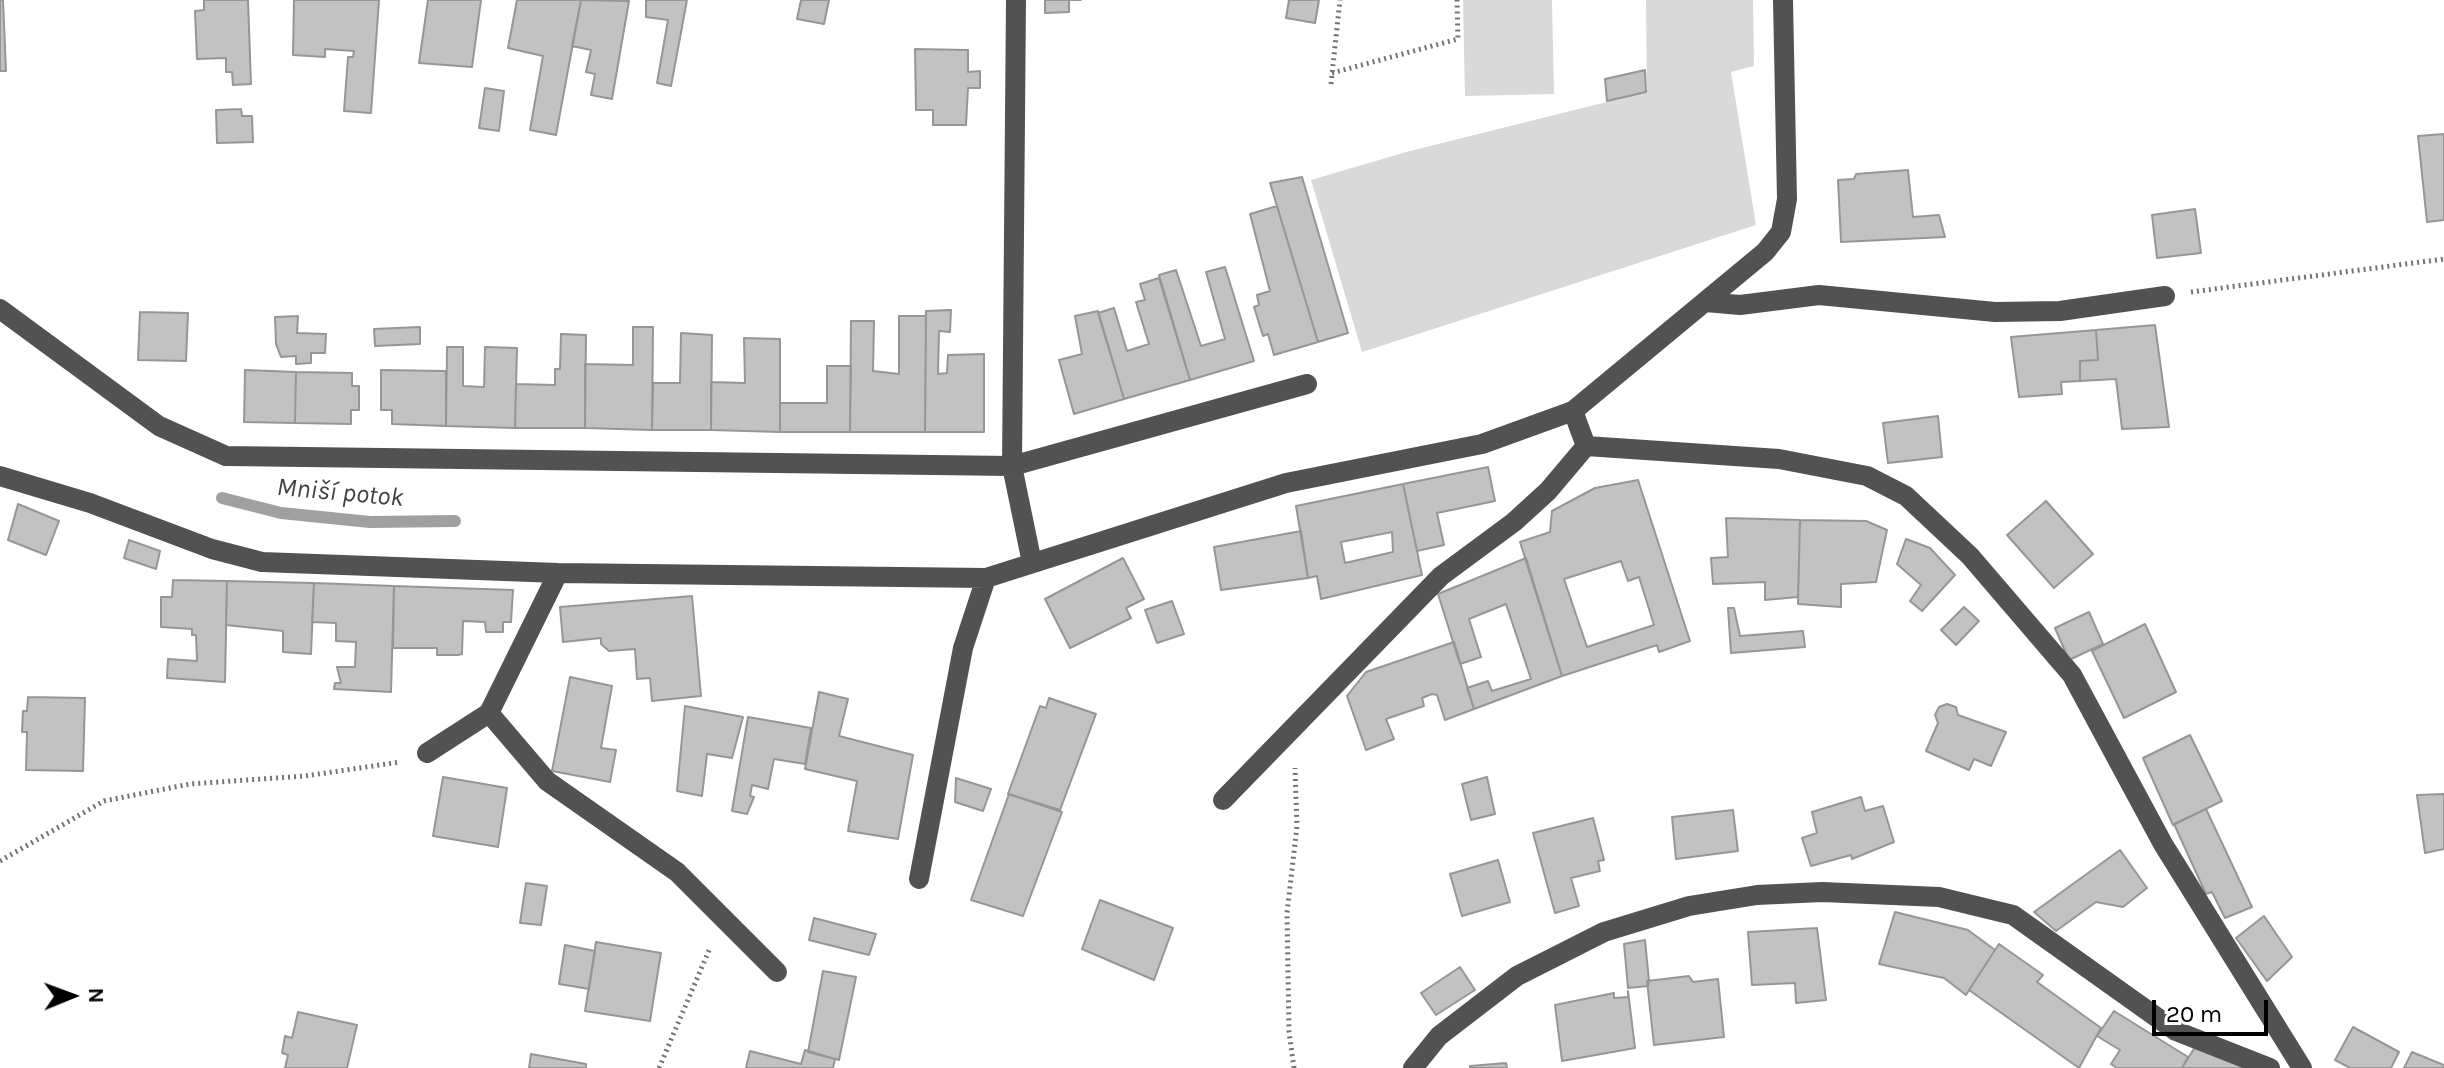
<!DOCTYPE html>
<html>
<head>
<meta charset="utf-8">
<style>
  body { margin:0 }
  #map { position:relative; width:2444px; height:1068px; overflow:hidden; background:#fff; font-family:Karla,sans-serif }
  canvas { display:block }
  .north { position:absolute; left:32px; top:956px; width:80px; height:80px; -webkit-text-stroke:6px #fff; paint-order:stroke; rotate:89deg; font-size:22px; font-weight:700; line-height:32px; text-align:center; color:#000 }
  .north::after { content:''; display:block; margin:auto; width:28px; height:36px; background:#000; clip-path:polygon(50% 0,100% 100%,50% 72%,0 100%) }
  .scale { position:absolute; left:2152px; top:1000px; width:116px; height:36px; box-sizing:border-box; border:4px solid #000; border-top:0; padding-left:10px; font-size:24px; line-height:28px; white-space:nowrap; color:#000; -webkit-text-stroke:6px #fff; paint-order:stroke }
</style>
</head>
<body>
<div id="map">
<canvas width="2444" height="1068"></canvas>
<div class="north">N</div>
<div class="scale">20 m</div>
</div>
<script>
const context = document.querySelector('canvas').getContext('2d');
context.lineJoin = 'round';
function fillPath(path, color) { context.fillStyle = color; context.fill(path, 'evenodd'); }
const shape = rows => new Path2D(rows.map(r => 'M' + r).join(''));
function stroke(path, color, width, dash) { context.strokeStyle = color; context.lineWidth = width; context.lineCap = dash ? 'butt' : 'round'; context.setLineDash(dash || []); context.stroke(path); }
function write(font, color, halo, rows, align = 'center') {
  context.font = font + ' Karla,sans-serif'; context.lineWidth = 6; context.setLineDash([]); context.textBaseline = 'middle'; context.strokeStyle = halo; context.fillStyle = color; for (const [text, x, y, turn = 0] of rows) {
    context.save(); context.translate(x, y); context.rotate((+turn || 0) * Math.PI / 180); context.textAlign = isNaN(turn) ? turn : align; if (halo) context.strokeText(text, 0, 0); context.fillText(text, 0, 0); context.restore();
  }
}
fillPath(shape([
  [1463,0,1552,0,1554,94,1465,96],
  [1646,0,1753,0,1754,66,1731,72,1756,225,1362,352,1311,180,1406,152,1647,92]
]), '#d9d9d9');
stroke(shape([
  [222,498,281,513,370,522,455,521]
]), '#a0a0a0', 12);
const building = shape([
  [0,0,3,0,6,71,0,71,0,0],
  [204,0,248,0,251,84,233,85,232,72,226,72,226,58,197,59,195,11,204,10,204,0],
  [294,0,379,0,371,113,344,111,348,57,353,57,354,51,325,49,325,57,293,55,294,0],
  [428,0,481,0,472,67,419,63,428,0],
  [517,0,581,0,556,135,530,130,543,56,508,48,517,0],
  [581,0,629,1,612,99,591,95,595,74,586,72,591,50,572,46,581,0],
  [646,0,687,0,671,86,657,83,668,20,646,17,646,0],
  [801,0,829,0,824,24,797,19,801,0],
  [1045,0,1081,0,1069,0,1069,12,1045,13,1045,0],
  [1289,0,1319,0,1315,23,1286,18,1289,0],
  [915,49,968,50,968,72,980,71,980,88,968,88,966,125,933,125,933,110,916,110,915,49],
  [1645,70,1646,92,1607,101,1605,79,1645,70],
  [485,88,504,91,499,131,479,128,485,88],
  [241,109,242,116,252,116,253,142,217,143,216,110,241,109],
  [2444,134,2444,220,2427,222,2418,136,2444,134],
  [1908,170,1913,217,1939,215,1945,237,1841,242,1838,180,1854,179,1856,174,1908,170],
  [1302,177,1348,333,1318,342,1270,183,1302,177],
  [1277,206,1318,342,1274,355,1268,334,1263,336,1254,307,1259,305,1257,295,1270,291,1250,214,1277,206],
  [2195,209,2201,253,2157,258,2152,215,2195,209],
  [1225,267,1254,361,1190,380,1159,275,1176,270,1201,346,1225,339,1206,272,1225,267],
  [1159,278,1190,380,1124,399,1098,313,1114,308,1127,351,1149,344,1136,302,1145,300,1140,284,1159,278],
  [951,310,950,332,939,331,938,374,947,373,948,355,984,354,984,432,925,432,926,311,951,310],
  [1098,311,1124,399,1074,414,1059,360,1082,354,1075,316,1098,311],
  [140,312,188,313,186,361,138,360,140,312],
  [298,316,297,333,326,334,325,353,311,353,311,363,296,364,296,356,281,357,276,344,275,317,298,316],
  [899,316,926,316,925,432,850,432,851,321,874,321,873,371,899,374,899,316],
  [2155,325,2169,427,2122,429,2116,379,2080,381,2080,361,2098,360,2096,330,2155,325],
  [420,327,420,344,375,346,374,329,420,327],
  [633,327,653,327,652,430,585,428,585,364,633,365,633,327],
  [2096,330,2098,360,2080,361,2080,381,2061,382,2062,394,2019,397,2011,337,2096,330],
  [681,333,712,335,711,430,652,430,653,383,680,383,681,333],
  [561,334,586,335,585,428,515,428,516,384,555,385,555,369,560,369,561,334],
  [744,338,780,339,780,432,711,430,711,382,745,383,744,338],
  [447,347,463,347,463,386,484,387,485,347,517,348,515,428,446,426,447,347],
  [827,366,851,366,850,432,780,432,780,403,827,403,827,366],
  [245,370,296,372,295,423,244,422,245,370],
  [381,370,446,371,446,426,392,424,392,410,381,410,381,370],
  [296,372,352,373,352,386,359,386,359,410,351,410,351,424,295,423,296,372],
  [1938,416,1942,457,1888,463,1883,423,1938,416],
  [1488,467,1495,501,1437,513,1444,545,1417,551,1403,484,1488,467],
  [1638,480,1690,641,1659,652,1657,645,1562,676,1520,542,1550,532,1552,511,1595,488,1638,480],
  [1621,561,1628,581,1639,577,1654,625,1587,647,1564,579,1621,561],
  [1403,484,1422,575,1321,599,1317,576,1308,578,1296,506,1403,484],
  [1392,532,1393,552,1345,563,1341,542,1392,532],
  [2046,501,2093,554,2054,588,2007,535,2046,501],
  [18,504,59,521,46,555,8,540,18,504],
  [1726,518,1800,520,1798,597,1765,600,1765,582,1713,584,1711,558,1728,557,1726,518],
  [1800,520,1866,521,1887,530,1876,582,1841,584,1841,607,1798,604,1800,520],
  [1301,531,1308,578,1221,590,1214,547,1301,531],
  [1906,539,1930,548,1955,575,1922,611,1910,601,1921,585,1897,564,1906,539],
  [129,540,160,551,156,569,124,558,129,540],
  [1123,558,1144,599,1126,608,1131,618,1070,648,1045,599,1123,558],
  [1526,558,1562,676,1474,709,1467,688,1488,681,1492,691,1531,679,1506,604,1469,619,1481,657,1460,664,1438,594,1526,558],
  [173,580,227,581,225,682,167,678,168,659,197,661,196,635,192,635,192,629,161,627,161,597,172,597,173,580],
  [227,581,314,583,311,654,283,652,283,631,226,625,227,581],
  [314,583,394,586,391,692,334,689,335,683,341,683,337,667,355,667,356,642,336,641,336,623,312,622,314,583],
  [394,586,513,590,511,622,503,622,503,632,486,632,485,622,463,621,462,654,458,655,437,655,437,648,393,648,394,586],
  [692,596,701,696,652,701,650,678,637,679,635,649,609,651,601,644,601,638,563,642,560,607,692,596],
  [1172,601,1184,634,1157,643,1145,610,1172,601],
  [1964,607,1979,621,1956,645,1941,630,1964,607],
  [1728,608,1734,608,1740,636,1803,631,1805,647,1731,653,1728,608],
  [2089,612,2103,644,2069,660,2055,628,2089,612],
  [2145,624,2176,692,2124,718,2092,651,2145,624],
  [1454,642,1474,709,1445,720,1437,695,1432,694,1422,698,1424,706,1386,719,1394,739,1366,750,1347,696,1366,672,1454,642],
  [570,677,612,686,601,748,616,750,610,782,552,771,570,677],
  [819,692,848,699,839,736,913,755,898,839,848,831,857,781,805,769,819,692],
  [28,697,85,698,83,771,26,770,27,732,22,732,23,711,27,711,28,697],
  [1049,698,1096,714,1060,810,1008,794,1040,706,1046,708,1049,698],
  [1947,704,1956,707,1958,715,2006,732,1991,766,1974,759,1969,770,1926,751,1938,723,1935,715,1939,707,1947,704],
  [685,706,743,717,732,758,707,754,702,796,677,791,685,706],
  [748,717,811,728,805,764,774,759,768,789,752,785,750,796,754,797,747,814,732,811,748,717],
  [2190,735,2222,801,2173,825,2143,758,2190,735],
  [443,777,507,788,498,847,433,836,443,777],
  [1487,777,1495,814,1471,820,1462,784,1487,777],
  [956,778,991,789,983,811,955,802,956,778],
  [1009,794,1062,812,1023,916,971,900,1009,794],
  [2444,794,2444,849,2425,853,2417,795,2444,794],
  [1861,797,1865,811,1883,806,1894,842,1852,859,1851,855,1811,866,1802,838,1817,833,1812,812,1861,797],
  [2206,809,2252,907,2225,918,2212,892,2206,894,2174,824,2206,809],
  [1733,810,1738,851,1676,859,1672,817,1733,810],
  [1593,818,1604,860,1598,861,1600,871,1571,878,1579,906,1555,913,1533,833,1593,818],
  [2120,850,2147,888,2123,907,2096,902,2056,931,2034,912,2120,850],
  [1498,860,1510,902,1462,916,1450,874,1498,860],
  [526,883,547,886,541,925,520,923,526,883],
  [1100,900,1173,928,1154,980,1082,949,1100,900],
  [1895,912,1968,930,1995,950,1966,995,1944,978,1879,964,1895,912],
  [2264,916,2292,957,2267,981,2236,938,2264,916],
  [814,918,876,934,869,955,809,940,814,918],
  [1817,928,1826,1000,1796,1003,1795,983,1752,985,1748,932,1817,928],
  [1645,940,1649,981,1648,986,1628,988,1624,944,1645,940],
  [596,942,661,953,650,1021,585,1011,596,942],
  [1999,944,2043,975,2037,982,2101,1028,2079,1068,1969,990,1999,944],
  [565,945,595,951,589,989,559,984,565,945],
  [1460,967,1475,990,1436,1015,1421,993,1460,967],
  [823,971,856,977,839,1060,808,1052,823,971],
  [1689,976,1693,982,1718,979,1724,1037,1654,1045,1647,981,1689,976],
  [1628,991,1635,1048,1562,1061,1555,1005,1614,993,1614,998,1628,997,1628,991],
  [2114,1011,2188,1057,2182,1068,2117,1068,2111,1064,2120,1050,2097,1036,2114,1011],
  [298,1012,357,1025,347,1068,285,1068,288,1055,282,1053,285,1036,292,1038,298,1012],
  [2353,1027,2399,1052,2391,1068,2350,1068,2335,1060,2353,1027],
  [2195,1047,2246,1068,2182,1068,2195,1047],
  [805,1050,835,1059,833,1068,746,1068,750,1051,801,1064,805,1050],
  [2412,1052,2444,1065,2444,1068,2404,1068,2412,1052],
  [531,1054,586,1064,586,1068,529,1068,531,1054],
  [1506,1063,1507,1068,1470,1068,1470,1066,1506,1063]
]);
fillPath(building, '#c2c2c2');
stroke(building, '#969696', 2);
stroke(shape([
  [1332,73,1458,39,1457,0],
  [1331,84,1340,0],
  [2191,292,2444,259],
  [0,861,104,801,190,784,305,776,400,762],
  [659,1068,710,948],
  [1294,1068,1289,1032,1287,913,1297,826,1295,768]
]), '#747474', 5, [2, 4]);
stroke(shape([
  [1016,0,1012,466,1032,563],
  [1706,302,1740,305,1819,295,1995,312,2060,311,2165,296],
  [0,309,159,426,226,456,1012,466,1307,384],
  [1573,411,1586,446,1779,459,1867,476,1906,496,1970,556,2072,675,2163,844,2302,1068],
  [0,476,90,503,212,549,262,562,558,573,986,578,1286,483,1482,444,1573,411,1765,252,1781,232,1787,199,1783,0],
  [489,713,547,781,677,872,777,972],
  [427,753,489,713,558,573],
  [1223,800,1441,576,1514,522,1548,491,1586,446],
  [919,879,963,648,986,578],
  [1413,1068,1439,1036,1517,976,1604,932,1689,906,1757,895,1822,892,1939,897,2013,915,2176,1031,2270,1068]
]), '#525252', 20);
write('italic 26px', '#414141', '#fff', [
  ["Mniší potok",340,493,5]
]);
</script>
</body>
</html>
